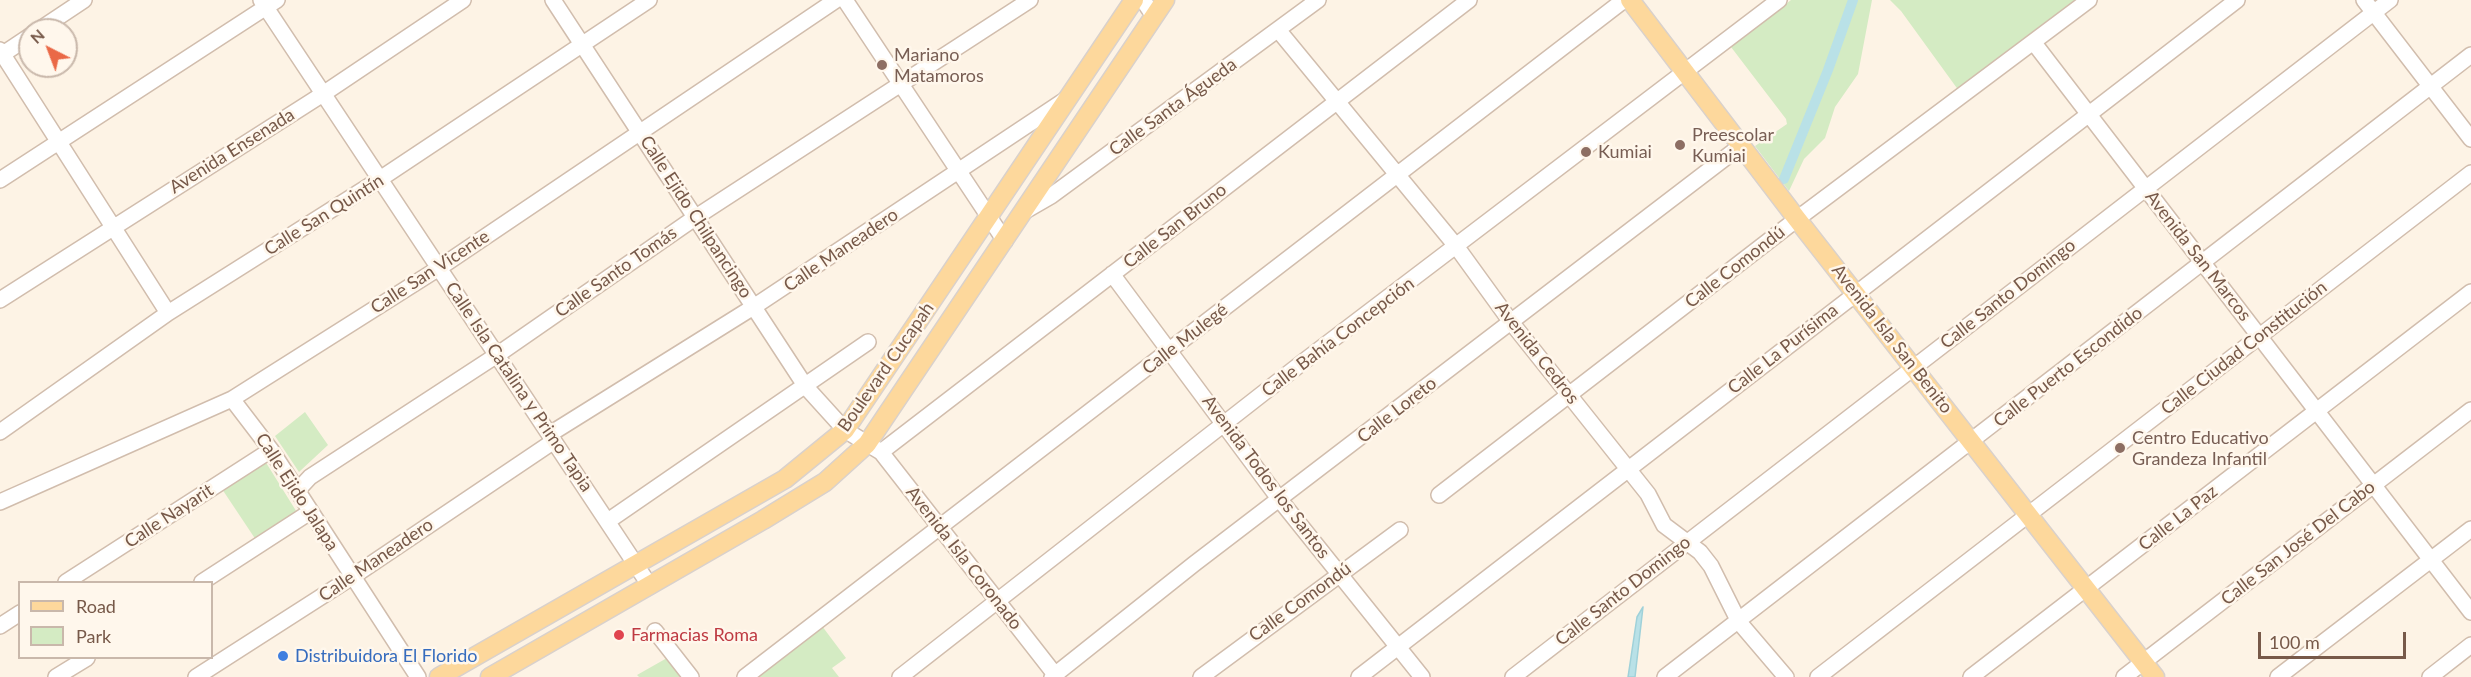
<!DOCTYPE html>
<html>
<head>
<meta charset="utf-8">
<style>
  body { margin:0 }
  #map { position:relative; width:2471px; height:677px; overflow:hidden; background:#fdf3e5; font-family:Lato,sans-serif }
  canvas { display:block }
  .legend { position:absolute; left:18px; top:581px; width:195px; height:78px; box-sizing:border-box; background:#fff7ec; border:2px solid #c9b8ab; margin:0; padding:8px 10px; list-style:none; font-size:18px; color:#775949 }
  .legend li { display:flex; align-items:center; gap:12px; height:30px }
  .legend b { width:30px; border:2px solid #c9b8ab }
  .north { position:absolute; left:18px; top:18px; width:60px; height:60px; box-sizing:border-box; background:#fff7ec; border:2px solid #c9b8ab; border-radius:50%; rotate:318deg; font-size:16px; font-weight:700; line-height:24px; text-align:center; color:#775949 }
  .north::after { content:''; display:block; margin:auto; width:21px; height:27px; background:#ea6947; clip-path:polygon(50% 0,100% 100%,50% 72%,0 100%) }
  .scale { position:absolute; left:2258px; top:632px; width:148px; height:27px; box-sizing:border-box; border:3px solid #775949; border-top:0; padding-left:8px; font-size:18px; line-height:21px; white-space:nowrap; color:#775949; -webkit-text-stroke:4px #fff7ec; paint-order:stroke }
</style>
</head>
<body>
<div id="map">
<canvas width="2471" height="677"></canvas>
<ul class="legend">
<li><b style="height:8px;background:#fdd89c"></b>Road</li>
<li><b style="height:16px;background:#d4ebc3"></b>Park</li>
</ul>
<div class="north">N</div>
<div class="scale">100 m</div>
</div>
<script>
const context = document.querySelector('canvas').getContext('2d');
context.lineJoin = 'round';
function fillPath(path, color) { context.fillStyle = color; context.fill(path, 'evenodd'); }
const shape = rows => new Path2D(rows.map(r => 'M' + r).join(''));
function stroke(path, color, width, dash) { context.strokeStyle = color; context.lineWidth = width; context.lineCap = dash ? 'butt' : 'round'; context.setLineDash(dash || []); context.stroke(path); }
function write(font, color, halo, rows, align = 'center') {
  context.font = font + ' Lato,sans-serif'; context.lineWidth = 5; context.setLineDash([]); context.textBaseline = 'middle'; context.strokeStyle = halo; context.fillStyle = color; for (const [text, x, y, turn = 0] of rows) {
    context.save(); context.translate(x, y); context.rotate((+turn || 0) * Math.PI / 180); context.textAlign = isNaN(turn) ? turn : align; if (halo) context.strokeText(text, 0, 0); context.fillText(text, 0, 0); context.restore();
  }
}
fillPath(shape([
  [1791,0,1872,0,1858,74,1835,107,1825,138,1804,159,1789,191,1755,146,1787,124,1786,119,1731,47],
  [1890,0,2076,0,1959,91,1901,11],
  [305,412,328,445,299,472,275,436],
  [265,461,298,514,256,540,222,489],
  [822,626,846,658,832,668,839,677,754,677],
  [667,658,680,677,639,677,637,675]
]), '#d4ebc3');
const water = shape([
  [1643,607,1635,677,1628,677,1637,617,1643,607]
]);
fillPath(water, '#b9e1e7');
stroke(water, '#9fd1d9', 1.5);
stroke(shape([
  [1784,179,1828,70,1853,0]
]), '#b9e1e7', 10);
const minor = shape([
  [261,0,650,586],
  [553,0,806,387,845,430,881,452,1057,677],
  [845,0,1005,241],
  [1143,0,1153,15],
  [2364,0,2471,139],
  [39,30,84,0],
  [1279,31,1456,246,1511,322,1648,494,1664,525,1700,552,1711,566,1739,622,1786,677],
  [2034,43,2471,612],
  [0,50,168,313],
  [0,56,30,36],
  [0,180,277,0],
  [1025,211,1051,196,1318,0],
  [1112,274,1280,500,1422,677],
  [0,300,323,94,463,0],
  [232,399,271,450,418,677],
  [0,432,168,313,380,179,649,0],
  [550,434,755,306,1065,100],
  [881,452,1469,0],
  [297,491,310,477,497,355,696,217,1030,0],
  [1439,495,1797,219,2089,0],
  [0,502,232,399,439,268,836,0],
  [608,521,868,342],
  [66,582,271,450],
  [202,582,310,512],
  [0,626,20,613],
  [655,631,691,677],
  [56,677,87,658],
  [196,677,352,577,554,441],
  [745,677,1624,0],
  [900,677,1303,362,1779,0],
  [1052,677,1194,564,1742,145],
  [1201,677,1400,530],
  [1359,677,2237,0],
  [1513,677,2390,0],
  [1665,677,2471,55],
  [1818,677,2471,173],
  [1971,677,2471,292],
  [2124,677,2471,410],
  [2278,677,2471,529],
  [2430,677,2471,645]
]);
const major = shape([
  [1630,0,1797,219,2155,677],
  [439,677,785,479,845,430,1134,0],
  [490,677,763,520,825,482,867,444,1165,0]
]);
stroke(minor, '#d1bdad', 18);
stroke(major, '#d9d1cc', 21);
stroke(minor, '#fff', 15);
stroke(major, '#fdd89c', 18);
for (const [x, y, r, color] of [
  [882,65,6,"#8d6e63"],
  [1680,145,6,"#8d6e63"],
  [1586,152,6,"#8d6e63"],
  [2120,448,6,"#8d6e63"],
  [619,635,6,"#e0444e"],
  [283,656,6,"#3f7fe0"]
]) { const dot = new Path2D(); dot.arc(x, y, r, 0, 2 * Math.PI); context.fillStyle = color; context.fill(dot); stroke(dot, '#fff7ec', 2); }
write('18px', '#785e54', '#fff7ec', [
  ["Mariano",894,55],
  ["Matamoros",894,76],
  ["Preescolar",1692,135],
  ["Kumiai",1692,156],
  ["Kumiai",1598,152],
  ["Centro Educativo",2132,438],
  ["Grandeza Infantil",2132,459]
], 'left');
write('18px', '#775949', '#fff7ec', [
  ["Calle Santa Águeda",1173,107,-36],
  ["Avenida Ensenada",232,151,-32],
  ["Calle San Quintín",324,215,-32],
  ["Calle Ejido Chilpancingo",696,217,57],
  ["Calle San Bruno",1175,226,-38],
  ["Calle Maneadero",841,250,-34],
  ["Avenida San Marcos",2198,256,52],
  ["Calle Comondú",1735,267,-38],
  ["Calle San Vicente",430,272,-33],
  ["Calle Santo Tomás",616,272,-35],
  ["Calle Santo Domingo",2008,294,-38],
  ["Calle Bahía Concepción",1338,337,-37],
  ["Calle Mulegé",1185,339,-38],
  ["Avenida Isla San Benito",1892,339,52],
  ["Calle Ciudad Constitución",2244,348,-38],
  ["Calle La Purísima",1783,349,-38],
  ["Avenida Cedros",1537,353,52],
  ["Boulevard Cucapah",886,367,-55],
  ["Calle Puerto Escondido",2068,367,-38],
  ["Calle Isla Catalina y Primo Tapia",519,387,56],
  ["Calle Loreto",1397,410,-38],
  ["Avenida Todos los Santos",1266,477,53],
  ["Calle Ejido Jalapa",297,492,57],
  ["Calle Nayarit",169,516,-33],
  ["Calle La Paz",2178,518,-38],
  ["Calle San José Del Cabo",2298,543,-38],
  ["Avenida Isla Coronado",964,558,52],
  ["Calle Maneadero",376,560,-34],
  ["Calle Santo Domingo",1623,591,-38],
  ["Calle Comondú",1300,602,-36]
]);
write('18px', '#be3a42', '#fff7ec', [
  ["Farmacias Roma",631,635]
], 'left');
write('18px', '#366cbe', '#fff7ec', [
  ["Distribuidora El Florido",295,656]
], 'left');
</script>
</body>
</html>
